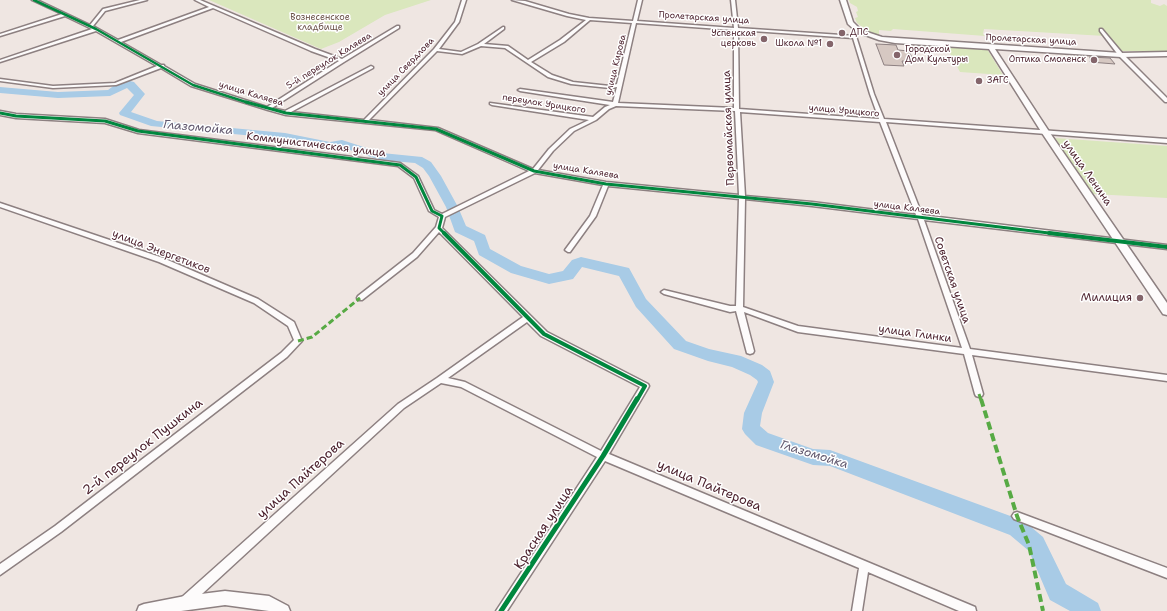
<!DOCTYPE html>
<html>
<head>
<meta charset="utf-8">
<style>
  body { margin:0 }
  canvas { display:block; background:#efe6e2 }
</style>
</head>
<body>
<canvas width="1167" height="611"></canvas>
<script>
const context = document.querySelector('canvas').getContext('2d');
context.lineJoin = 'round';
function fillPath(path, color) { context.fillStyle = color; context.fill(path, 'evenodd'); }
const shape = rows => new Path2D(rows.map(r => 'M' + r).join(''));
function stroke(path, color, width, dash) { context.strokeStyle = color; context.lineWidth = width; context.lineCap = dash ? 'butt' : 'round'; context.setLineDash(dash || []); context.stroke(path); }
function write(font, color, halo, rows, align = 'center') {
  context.font = font + ' "Shantell Sans",sans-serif'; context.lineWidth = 3; context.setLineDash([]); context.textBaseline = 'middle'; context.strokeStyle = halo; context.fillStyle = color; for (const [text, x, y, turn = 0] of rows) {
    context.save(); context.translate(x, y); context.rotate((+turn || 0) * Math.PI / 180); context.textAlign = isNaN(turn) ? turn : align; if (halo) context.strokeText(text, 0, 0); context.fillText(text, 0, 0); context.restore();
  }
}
fillPath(shape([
  [209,0,431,0,385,15,339,42,321,49],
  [849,0,1151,0,1151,3,1160,6,1164,4,1167,6,1167,51,1121,51,1105,36,984,29,983,34,985,36,893,29,891,31,879,30,879,35,867,31,857,23,855,18,858,17,856,12,858,11,857,7,850,3],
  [946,46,987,49,1003,75,960,72],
  [1055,138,1167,146,1167,198,1093,194]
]), '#dae7bd');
fillPath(shape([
  [130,81,134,82,145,94,131,112,157,121,285,133,330,142,342,140,382,153,422,157,431,162,441,176,458,207,466,226,485,235,490,249,521,266,549,274,563,271,572,260,581,257,629,268,646,299,686,341,709,349,741,356,762,365,770,371,774,382,762,413,760,426,768,433,813,449,830,450,1024,521,1043,537,1066,584,1098,603,1101,611,1070,611,1050,600,1029,551,1010,535,830,466,813,465,756,445,745,434,742,429,744,413,758,382,757,380,750,375,732,367,708,361,674,349,636,307,619,276,582,267,573,279,549,284,511,273,479,255,474,241,455,232,446,207,429,176,423,168,415,163,380,160,341,147,330,148,285,139,151,126,120,115,119,113,134,95,127,88,110,96,58,98,0,93,0,87,58,92,108,90,116,84,130,81]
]), '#a8cbe6');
const building = shape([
  [876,44,896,45,898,50,909,51,914,62,902,61,904,66,884,65,876,44],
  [1090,57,1110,58,1115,64,1090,62,1090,57]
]);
fillPath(building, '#d6c8c2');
stroke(building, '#8d8081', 1);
const minor = shape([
  [32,0,37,0,90,25,103,9,140,0,147,0,105,11,93,26,118,40,209,7,195,0,200,0,315,49,342,59,397,26,399,26,399,28,344,62,272,108,285,111,371,66,373,67,373,68,291,112,364,120,434,49,455,22,462,0,466,0,459,22,439,49,461,52,478,44,503,27,504,27,504,29,484,44,508,46,528,60,560,40,586,20,567,16,512,0,525,1,569,14,589,18,633,21,638,0,642,0,637,21,734,28,731,0,735,0,738,28,856,36,874,94,884,119,1167,139,1167,143,886,122,922,215,1167,245,1167,249,924,220,970,349,1167,375,1167,381,972,355,983,394,982,396,979,397,976,396,975,394,964,354,798,332,744,312,754,351,753,353,750,354,747,353,736,311,730,312,664,294,661,292,664,290,730,306,736,306,739,199,608,186,596,216,570,252,568,252,565,250,590,216,603,185,535,173,445,217,442,228,547,332,648,384,649,386,648,388,609,454,975,607,976,611,959,611,868,572,862,611,852,611,859,568,605,461,507,611,496,611,597,457,461,387,441,383,404,408,190,605,186,606,182,605,181,601,182,597,398,404,437,378,523,317,439,232,417,257,362,300,358,300,357,298,358,296,413,253,436,227,439,217,429,211,414,178,398,166,138,133,105,123,16,118,0,115,0,111,16,114,105,119,139,130,400,163,418,176,434,210,442,214,529,171,435,130,286,115,268,110,191,86,161,68,116,85,53,88,0,81,0,79,53,86,115,83,157,66,96,31,0,62,0,60,92,29,65,16,0,36,0,34,62,14,32,0],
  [213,8,311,51,339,61,267,107,195,84,164,66,164,65,161,65,121,42,213,8],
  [590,20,632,23,617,84,610,86,573,82,552,75,531,62,564,42,590,20],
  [636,23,734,30,734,108,618,103,636,23],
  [738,30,853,38,870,94,879,119,739,109,738,30],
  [481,46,505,48,548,77,571,84,610,88,617,87,613,102,520,89,518,90,520,91,610,105,605,107,593,117,490,103,490,104,492,105,589,120,570,129,549,149,533,169,438,128,369,120,437,51,462,54,481,46],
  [616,106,735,111,739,195,606,182,538,170,553,151,574,131,596,120,609,109,616,106],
  [740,112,880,122,916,215,812,202,745,196,740,112],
  [745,199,812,206,918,219,962,348,798,326,743,307,745,199],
  [527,322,541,336,640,387,601,451,465,382,448,378,527,322],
  [1100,29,1102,29,1123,54,1167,98,1167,102,1165,102,1119,56,1100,31,1100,29],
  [0,203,163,258,258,299,294,322,302,341,287,357,61,532,0,575,0,564,55,526,281,353,294,340,288,326,254,303,159,262,0,207,0,203],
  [1017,512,1167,568,1167,578,1014,519,1012,516,1014,513,1017,512]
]);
const secondary = shape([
  [840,0,846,0,853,22,861,30,882,37,1121,53,1167,52,1167,56,1121,57,995,49,1050,133,1167,303,1167,315,1163,314,1042,133,989,49,895,43,879,40,857,32,848,24,840,0],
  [225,591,269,596,288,606,290,611,269,611,225,605,181,611,137,611,139,606,144,604,185,596,225,591]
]);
stroke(minor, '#8d8081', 3);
stroke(secondary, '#8d8081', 3);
fillPath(minor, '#fdfbfb');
fillPath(secondary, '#fdfbfb');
stroke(shape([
  [298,341,312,337,360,298],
  [979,394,981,400]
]), '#57aa44', 3, [6, 3]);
stroke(shape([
  [981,399,1017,516,1029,545,1043,611]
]), '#57aa44', 4, [8, 4]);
stroke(shape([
  [34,0,96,29,193,85,249,103]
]), '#00873e', 2.5);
stroke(shape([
  [246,102,286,113,436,129,534,171,606,184,812,204,1057,234],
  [0,113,16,116,105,121,138,131,400,165,416,177,432,211,442,216,439,228,445,234]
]), '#00873e', 3);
stroke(shape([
  [444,233,544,334,645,386,637,400],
  [1049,233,1167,247]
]), '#00873e', 4);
stroke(shape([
  [501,611,603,456,637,399]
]), '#00873e', 5);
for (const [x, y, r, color] of [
  [842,33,4,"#84656b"],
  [764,39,4,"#84656b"],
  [830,44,4,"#84656b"],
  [897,55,4,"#84656b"],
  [1094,60,4,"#84656b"],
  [979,81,4,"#84656b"],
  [1140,298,4,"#84656b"]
]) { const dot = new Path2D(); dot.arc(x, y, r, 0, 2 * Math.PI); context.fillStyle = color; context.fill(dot); stroke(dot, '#fff', 1.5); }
write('9px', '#6a5148', '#fff', [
  ["Вознесенское",320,18],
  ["кладбище",320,28]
]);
write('9px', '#4a1f2b', '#fff', [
  ["Пролетарская улица",704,18,4],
  ["Пролетарская улица",1031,40,3],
  ["5-й переулок Каляева",329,61,-32],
  ["улица Кирова",616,65,-76],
  ["улица Свердлова",406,67,-46],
  ["улица Каляева",251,94,17],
  ["переулок Урицкого",544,104,9],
  ["улица Урицкого",844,111,5],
  ["улица Каляева",586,171,9],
  ["улица Каляева",907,208,7]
]);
write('9px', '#4a1f2b', '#fff', [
  ["ДПС",850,33],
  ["Успенская",756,34,"right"],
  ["церковь",756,44,"right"],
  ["Школа №1",822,44,"right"],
  ["Городской",905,50],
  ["Дом Культуры",905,60],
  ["Оптика Смоленск",1086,60,"right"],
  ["ЗАГС",987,81]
], 'left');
write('11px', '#4a1f2b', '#fff', [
  ["Первомайская улица",729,128,-92],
  ["Коммунистическая улица",316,145,7],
  ["улица Ленина",1087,173,55],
  ["улица Энергетиков",161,252,21],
  ["Советская улица",952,280,71],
  ["улица Глинки",915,334,8]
]);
write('11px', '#4a1f2b', '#fff', [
  ["Милиция",1132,298]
], 'right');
write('italic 12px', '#60576d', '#fff', [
  ["Глазомойка",198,128,5],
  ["Глазомойка",814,455,17]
]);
write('13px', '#4a1f2b', '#fff', [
  ["2-й переулок Пушкина",143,447,-38],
  ["улица Пайтерова",301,479,-42],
  ["улица Пайтерова",709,486,23],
  ["Красная улица",544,528,-57]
]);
</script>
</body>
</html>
